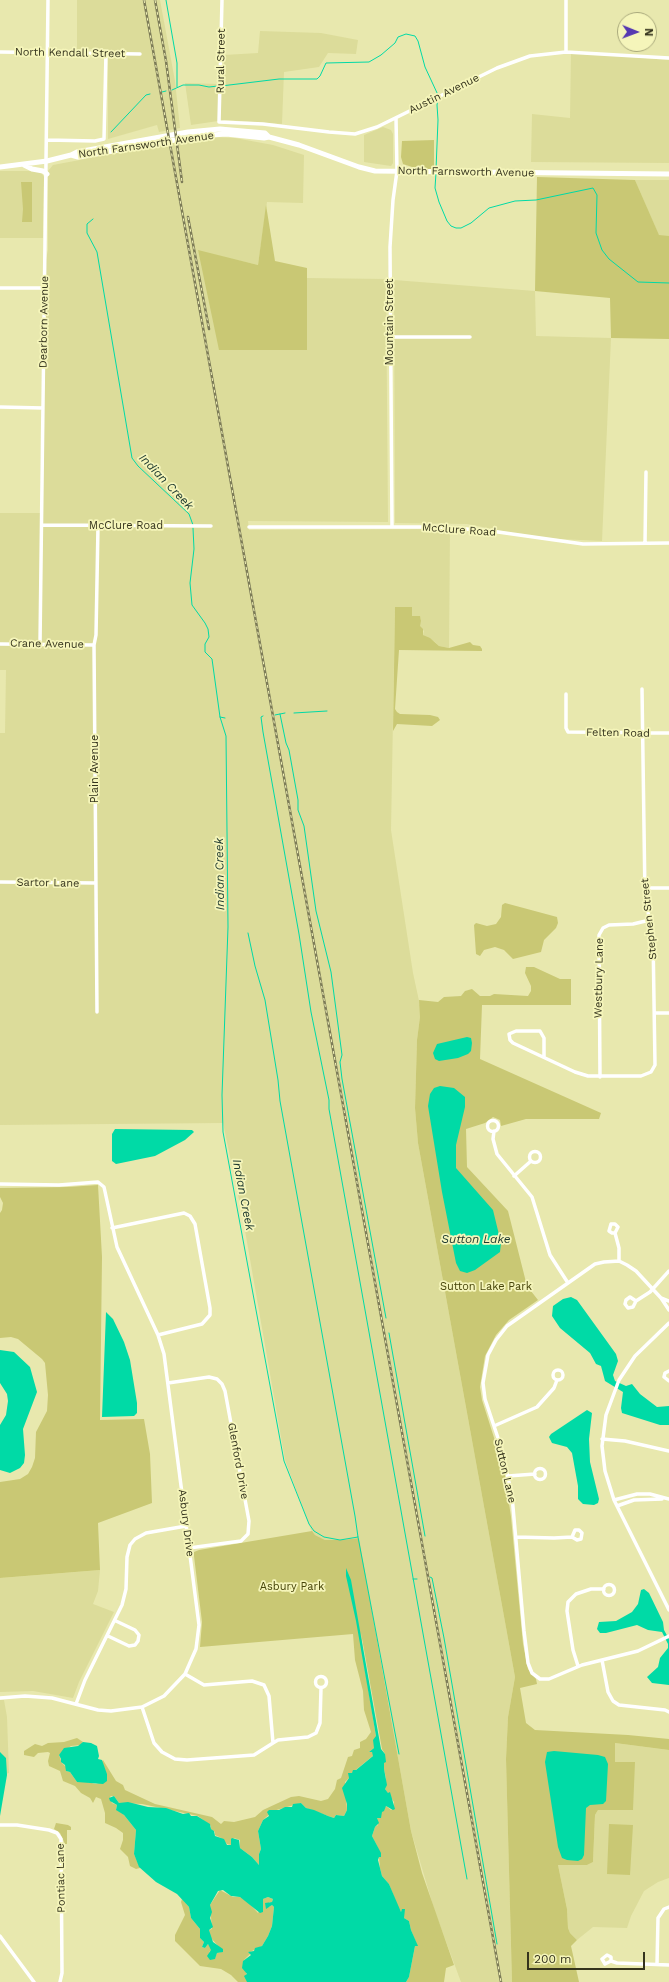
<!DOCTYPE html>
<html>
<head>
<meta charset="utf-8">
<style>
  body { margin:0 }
  #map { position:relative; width:669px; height:1982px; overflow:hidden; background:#e8e8ae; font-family:"Work Sans",sans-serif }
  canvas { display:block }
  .north { position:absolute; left:617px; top:12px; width:40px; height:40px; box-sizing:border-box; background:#f5f5ba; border:1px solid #a8a87b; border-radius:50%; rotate:91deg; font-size:11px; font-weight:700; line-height:16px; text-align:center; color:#35341d }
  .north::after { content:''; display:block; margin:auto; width:14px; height:18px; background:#5639b1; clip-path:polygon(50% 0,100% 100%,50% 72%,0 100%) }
  .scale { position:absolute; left:527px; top:1952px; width:118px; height:18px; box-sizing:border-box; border:2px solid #35341d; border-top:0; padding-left:5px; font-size:12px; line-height:14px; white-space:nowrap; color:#35341d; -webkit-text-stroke:3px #f5f5ba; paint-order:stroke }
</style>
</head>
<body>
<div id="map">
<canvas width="669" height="1982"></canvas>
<div class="north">N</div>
<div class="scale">200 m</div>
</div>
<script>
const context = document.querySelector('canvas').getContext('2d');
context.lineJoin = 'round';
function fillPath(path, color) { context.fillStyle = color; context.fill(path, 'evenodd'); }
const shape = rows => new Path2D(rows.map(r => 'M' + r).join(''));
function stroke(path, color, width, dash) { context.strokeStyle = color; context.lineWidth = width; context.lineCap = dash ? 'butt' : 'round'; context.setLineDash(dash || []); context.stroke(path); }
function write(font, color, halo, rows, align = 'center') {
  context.font = font + ' "Work Sans",sans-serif'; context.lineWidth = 3.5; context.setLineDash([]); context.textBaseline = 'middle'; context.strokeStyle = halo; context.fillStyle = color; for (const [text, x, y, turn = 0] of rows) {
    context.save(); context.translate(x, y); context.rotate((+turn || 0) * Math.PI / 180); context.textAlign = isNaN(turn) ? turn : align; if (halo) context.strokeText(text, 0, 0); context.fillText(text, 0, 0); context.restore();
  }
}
fillPath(shape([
  [77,0,160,0,175,81,180,128,159,132,157,125,108,139,108,49,77,49],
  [260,31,321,33,358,40,356,54,328,53,319,67,284,72,282,124,225,120,191,125,185,83,218,84,224,80,224,55,258,53],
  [571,52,669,60,669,163,531,162,532,114,570,118],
  [383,127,391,130,393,134,393,163,391,166,364,162,364,135],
  [214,137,235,138,273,145,304,155,303,203,267,202,258,265,198,251,307,350,307,278,386,279,388,522,248,521,249,530,450,529,449,648,439,646,435,642,423,635,424,631,419,626,421,621,420,617,412,616,395,607,391,830,413,973,421,1010,417,1040,415,1108,418,1143,515,1677,508,1717,506,1759,512,1982,461,1982,435,1912,411,1831,359,1538,333,1541,325,1540,315,1535,311,1530,285,1460,243,1219,223,1123,0,1125,0,733,5,733,6,670,0,670,0,513,40,513,43,273,48,250,48,171,53,165,181,141],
  [0,171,38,171,42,174,44,177,43,238,0,238],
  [635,180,669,180,669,236,659,236],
  [394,280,535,291,536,336,611,338,602,541,538,538,467,524,395,523],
  [100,1570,98,1591,93,1604,114,1612,79,1682,73,1698,33,1691,0,1692,0,1578],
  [0,1700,4,1700,7,1717,9,1773,0,1775],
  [615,1743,669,1750,669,1878,658,1882,644,1891,631,1916,627,1928,593,1927,577,1940,570,1933,568,1928,567,1909,558,1865,587,1865,593,1862,595,1815,598,1810,613,1810]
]), '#dcdc9a');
fillPath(shape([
  [434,140,434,169,418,169,403,164,401,157,402,141],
  [537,177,635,180,659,235,669,236,669,339,611,338,610,298,535,291],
  [21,182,32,182,32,222,22,222,23,209],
  [266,205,275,261,307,268,307,350,219,350,198,250,258,265],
  [395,607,412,607,412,616,420,616,421,621,420,626,423,629,423,635,430,638,439,646,449,648,470,642,473,645,480,646,482,649,482,651,399,650,395,709,397,712,400,714,430,715,438,717,440,720,432,726,397,724,393,731],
  [505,903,557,917,558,923,556,928,544,940,541,952,513,959,504,950,495,947,484,950,480,956,476,954,474,925,476,923,487,926,496,924,501,917,502,905],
  [526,967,534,967,560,979,571,979,571,1005,482,1005,480,1059,601,1113,599,1119,526,1119,501,1126,500,1120,493,1117,485,1123,466,1129,467,1167,508,1211,527,1286,538,1300,509,1320,496,1335,485,1356,480,1387,482,1400,504,1469,511,1517,523,1644,528,1669,536,1679,537,1684,520,1688,526,1723,535,1730,628,1735,669,1739,669,1750,615,1743,615,1762,635,1762,633,1810,598,1810,595,1815,593,1862,587,1865,558,1865,567,1909,568,1928,570,1933,577,1940,571,1946,579,1982,512,1982,506,1759,508,1717,515,1677,418,1143,415,1108,417,1040,420,1017,419,1000,438,1002,444,997,461,996,465,991,472,989,480,996,490,996,494,994,528,996,531,991,531,986,525,973],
  [98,1185,102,1257,100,1420,144,1419,150,1454,152,1503,98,1523,100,1570,0,1578,0,1482,20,1479,28,1474,32,1467,35,1458,36,1432,47,1411,48,1395,45,1363,42,1359,18,1339,11,1337,0,1338,0,1213,2,1210,3,1203,0,1197,0,1188,68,1187],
  [312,1531,315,1535,325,1540,342,1540,359,1538,411,1831,422,1873,454,1965,446,1968,444,1982,406,1982,409,1977,415,1946,417,1945,411,1930,409,1921,404,1918,404,1913,402,1910,401,1912,398,1907,389,1884,382,1876,380,1868,378,1848,372,1836,375,1827,378,1825,377,1818,382,1810,386,1806,391,1810,394,1808,394,1802,385,1789,386,1778,383,1765,385,1754,382,1749,361,1633,365,1670,376,1736,374,1748,369,1752,372,1752,374,1755,352,1773,349,1773,349,1778,345,1782,347,1810,344,1816,336,1815,334,1818,328,1816,306,1808,301,1803,273,1811,263,1820,258,1831,261,1849,259,1854,259,1865,252,1857,240,1848,240,1840,234,1838,231,1841,231,1845,227,1844,221,1838,215,1835,215,1832,211,1829,211,1826,198,1816,142,1804,119,1803,114,1796,111,1796,110,1797,112,1803,117,1805,116,1809,124,1815,136,1830,134,1854,140,1868,136,1869,130,1866,128,1857,120,1849,123,1840,123,1833,116,1828,105,1823,105,1813,101,1799,96,1797,93,1803,90,1798,81,1793,75,1786,63,1781,60,1771,49,1766,48,1761,50,1753,48,1752,38,1753,34,1757,24,1755,24,1751,35,1744,42,1746,48,1743,64,1742,77,1738,83,1742,81,1745,71,1746,59,1755,62,1763,66,1767,66,1771,70,1772,77,1782,83,1781,96,1784,105,1781,107,1775,102,1762,103,1760,116,1781,123,1785,125,1790,155,1804,212,1817,221,1824,224,1821,234,1822,255,1817,263,1810,291,1797,299,1796,321,1801,328,1799,335,1789,337,1780,341,1778,348,1757,352,1756,354,1750,360,1748,360,1742,366,1739,371,1732,364,1710,363,1691,355,1660,353,1634,200,1647,202,1622,194,1556,194,1552,199,1550],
  [56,1823,68,1825,71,1827,71,1830,67,1830,67,1844,65,1844,60,1833,54,1829],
  [609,1824,633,1825,630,1875,607,1874],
  [220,1890,233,1897,240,1897,247,1901,258,1913,263,1905,263,1899,268,1897,273,1899,272,1902,269,1902,269,1907,272,1905,274,1907,272,1926,268,1936,262,1946,248,1953,251,1953,244,1960,243,1964,247,1975,247,1982,238,1982,231,1975,221,1969,200,1966,175,1941,175,1935,185,1915,181,1902,182,1899,189,1907,191,1918,200,1929,200,1938,204,1942,202,1947,205,1948,208,1944,212,1950,209,1952,215,1958,217,1953,221,1952,220,1948,210,1937,209,1930,212,1929,210,1905]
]), '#c9c874');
fillPath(shape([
  [467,1037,471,1038,472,1043,471,1051,468,1054,458,1058,439,1061,435,1059,433,1053,437,1044],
  [440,1086,454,1088,465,1097,465,1107,456,1145,456,1168,493,1210,501,1243,500,1252,475,1270,467,1273,460,1271,456,1263,442,1192,428,1106,430,1094,434,1088],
  [115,1129,192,1130,194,1132,185,1140,155,1156,116,1164,112,1161,112,1134],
  [571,1297,577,1300,616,1354,618,1361,613,1375,615,1381,626,1386,632,1384,640,1394,657,1407,669,1406,669,1425,660,1425,622,1413,621,1408,623,1392,605,1381,601,1366,596,1364,590,1353,560,1328,552,1316,553,1306,563,1299],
  [106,1312,113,1319,124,1342,130,1360,137,1403,137,1413,134,1416,102,1417],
  [0,1350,14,1352,30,1367,37,1392,23,1429,25,1455,24,1463,20,1468,10,1473,0,1470,0,1425,6,1415,8,1401,7,1394,0,1383],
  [587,1410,592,1413,589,1439,590,1462,599,1499,598,1503,594,1505,583,1504,578,1499,578,1486,572,1453,567,1447,552,1443,549,1437,551,1434],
  [346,1568,351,1580,381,1749,385,1754,386,1762,384,1763,384,1769,387,1785,385,1789,388,1793,390,1792,395,1809,393,1810,386,1806,384,1811,382,1812,381,1818,377,1818,379,1823,375,1827,372,1836,381,1853,381,1857,379,1857,378,1860,382,1876,389,1884,401,1912,402,1909,405,1909,404,1918,409,1921,411,1930,418,1946,415,1946,409,1977,406,1982,247,1982,244,1976,247,1974,242,1968,243,1961,251,1955,248,1952,254,1951,255,1948,262,1946,268,1936,272,1926,274,1907,272,1905,266,1909,265,1903,272,1902,273,1899,268,1897,263,1899,263,1912,260,1913,240,1897,231,1896,223,1890,218,1891,210,1905,212,1912,210,1918,213,1927,209,1930,213,1942,223,1949,223,1952,217,1953,215,1959,210,1960,207,1956,211,1950,208,1944,205,1948,202,1947,204,1942,200,1938,200,1929,191,1918,189,1907,177,1894,156,1882,139,1867,134,1854,136,1830,124,1815,116,1810,117,1805,110,1801,109,1798,114,1796,119,1803,128,1802,148,1807,166,1808,183,1814,189,1813,191,1816,197,1816,210,1824,211,1829,214,1831,215,1836,224,1839,227,1845,231,1845,231,1839,232,1838,239,1840,240,1848,252,1857,259,1865,259,1854,261,1849,258,1831,263,1820,269,1816,267,1812,269,1810,279,1810,285,1807,292,1807,293,1804,301,1803,306,1808,314,1810,328,1816,334,1818,336,1815,344,1816,347,1810,347,1804,342,1788,349,1778,348,1773,352,1773,353,1770,356,1770,373,1756,372,1752,369,1752,374,1748,373,1740,376,1736,356,1621,346,1576],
  [644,1589,649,1593,663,1622,664,1630,669,1639,669,1685,652,1683,647,1677,658,1667,660,1658,668,1648,668,1644,662,1632,648,1630,637,1625,606,1633,600,1633,597,1629,599,1622,616,1621,632,1612,638,1604,641,1590],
  [83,1742,91,1743,97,1746,99,1756,98,1759,102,1760,107,1774,107,1781,103,1784,77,1782,70,1772,66,1771,65,1765,61,1762,61,1759,59,1755,64,1748,78,1746],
  [554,1751,598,1755,605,1757,608,1764,606,1801,603,1804,590,1805,586,1808,584,1855,582,1859,578,1861,567,1860,562,1858,558,1847,545,1762,547,1752],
  [0,1752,6,1758,7,1775,0,1816]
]), '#00daa6');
stroke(shape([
  [166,0,177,63,177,87],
  [221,86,279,79,317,79,320,76,326,63,369,62,381,55,395,43,398,37,406,34,415,36,418,41,425,67,438,95],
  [172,90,183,85,199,85,209,87,218,86],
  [162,92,166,91],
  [111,132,146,95,150,94],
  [436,170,438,120,437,105,438,98],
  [436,173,435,188,439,202,447,221,451,226,456,228,461,228,471,223,489,208,515,201,536,200,593,188,597,195,596,233,602,250,609,259,638,282,669,283],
  [93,219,87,224,87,233,97,252,132,458,138,466,189,514,193,525],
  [193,528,194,549,190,583,192,605,205,623,208,629,209,637,205,644,205,652,212,659,220,717,226,736,228,927,222,1095,223,1132,284,1461,309,1524,314,1531,324,1537,340,1540,358,1537,355,1516,280,1101,278,1080,265,1000,255,966,248,933],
  [294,713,327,711],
  [280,714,286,743,289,750,298,800,298,810,304,826,316,911,331,972,342,1055,340,1062,342,1079,386,1318],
  [275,715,285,713],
  [263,716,261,717,263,732,299,934,311,1012,329,1100,329,1109,467,1879],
  [220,717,225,718],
  [389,1333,425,1536],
  [358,1537,399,1754],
  [430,1577,432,1578,444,1638,497,1944],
  [413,1579,417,1579]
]), '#00daa6', 1);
stroke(shape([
  [222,0,219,122,263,124,329,132,355,134,377,127,497,68,530,56,566,52,669,58],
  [0,52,140,54],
  [566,52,566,0],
  [47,140,95,141,104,139,106,53],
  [0,288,45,288],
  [390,337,470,337],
  [0,407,43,408],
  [42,525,211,526],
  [249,527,440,527,491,531,583,544,669,543],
  [392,527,390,247,393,200,397,171,396,118],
  [645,543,646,472],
  [0,644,94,645],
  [40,644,48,0],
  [566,694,566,728,568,732,669,733],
  [0,882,96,883],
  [645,888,669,888],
  [97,1012,94,645,96,635,98,526],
  [655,1013,669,1013],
  [544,1057,544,1038,540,1031,516,1031,509,1034,510,1040,513,1043,575,1072,588,1076,641,1076,651,1072,655,1065,653,937,645,897,642,689],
  [600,1077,599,935,603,928,609,925,633,924,650,920],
  '487.5 1126a5.5 5.5 0 1 1 11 0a5.5 5.5 0 1 1-11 0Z',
  [494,1131,493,1139,497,1154,532,1197,550,1255,568,1283],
  '529.5 1157a5.5 5.5 0 1 1 11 0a5.5 5.5 0 1 1-11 0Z',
  [514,1176,531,1161],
  [0,1184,59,1185,98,1182,104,1187,117,1247,158,1335,164,1354,199,1625,196,1649,185,1674,164,1696,142,1707,111,1711,98,1710,52,1698,25,1696,0,1698],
  [112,1228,184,1213,190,1216,195,1224,210,1308,210,1315,202,1324,158,1335],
  [615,1233,612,1233,609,1231,611,1224,615,1224,618,1227,615,1233,619,1248,619,1261],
  [661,1298,669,1310],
  [636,1301,630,1297,626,1300,625,1304,628,1308,633,1307,636,1301,650,1292,669,1271],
  [669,1301,661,1298,636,1271,627,1265,619,1261,604,1262,595,1264,507,1326,496,1340,488,1355,483,1383,485,1399,502,1450,512,1496,524,1631,528,1663,532,1673,540,1679,549,1679,582,1665,638,1651,669,1636],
  [669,1323,635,1356,619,1380,606,1415,602,1446,605,1471,614,1500,669,1610],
  '553 1375a5 5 0 1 1 10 0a5 5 0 1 1-10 0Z',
  [669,1371,665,1373,664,1377,669,1381],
  [168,1383,209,1377,217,1379,222,1384,225,1391,249,1521,248,1534,241,1541,189,1548],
  [494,1426,537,1407,554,1388,557,1380],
  [602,1439,625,1441,669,1451],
  '534.5 1474a5.5 5.5 0 1 1 11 0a5.5 5.5 0 1 1-11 0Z',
  [508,1476,535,1474],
  [614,1500,637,1494,650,1494,669,1499],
  [617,1506,634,1500,662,1499],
  [516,1537,554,1538,572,1537,577,1540,581,1539,582,1533,579,1530,575,1530,572,1537],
  '603.5 1590a5.5 5.5 0 1 1 11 0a5.5 5.5 0 1 1-11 0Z',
  [108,1636,129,1646,135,1645,138,1641,139,1635,135,1630,116,1621],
  [602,1660,608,1692,613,1701,619,1705,665,1710,669,1712],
  [578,1666,573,1650,567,1611,568,1602,576,1594,591,1589,604,1589],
  '315.5 1682a5.5 5.5 0 1 1 11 0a5.5 5.5 0 1 1-11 0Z',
  [76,1704,85,1680,122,1605,126,1589,127,1557,130,1545,135,1539,146,1533,186,1526],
  [142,1707,154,1743,162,1752,175,1759,187,1760,254,1755,273,1743,269,1696,264,1685,252,1681,204,1685,185,1674],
  [273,1743,278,1740,308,1737,316,1733,320,1723,321,1688],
  [0,1825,17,1825,49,1830,57,1833,61,1839,62,1973,60,1982],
  [0,1936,34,1982],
  [611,1961,605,1964,602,1959,607,1955,611,1957,611,1961,617,1963,669,1965],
  [657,1964,658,1918,664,1909,669,1907]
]), '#fff', 3.5);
stroke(shape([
  [71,155,78,157,198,136,226,134,264,138,269,137],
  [24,165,32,169,43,171,47,174],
  [0,167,47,161,71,155,77,152,188,132,220,129,265,133,269,137,299,145,359,167,375,171,669,174]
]), '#fff', 5);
const rail = shape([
  [144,0,501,1982],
  [155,0,166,61,182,182],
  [188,217,209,329]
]);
stroke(rail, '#7c7b57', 2.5);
stroke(rail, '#f5f5ba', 1, [3]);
write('11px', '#35341d', '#f5f5ba', [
  ["North Kendall Street",70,53,1],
  ["Rural Street",221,61,-89],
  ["Austin Avenue",444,94,-26],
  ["North Farnsworth Avenue",146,145,-8],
  ["North Farnsworth Avenue",466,172,1],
  ["Dearborn Avenue",44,322,-89],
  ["Mountain Street",390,322,-90],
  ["McClure Road",126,526],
  ["McClure Road",459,530,4],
  ["Crane Avenue",47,644,1],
  ["Felten Road",618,733,1],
  ["Plain Avenue",95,769,-90],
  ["Sartor Lane",48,883,1],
  ["Stephen Street",649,919,-96],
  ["Westbury Lane",599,978,-89],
  ["Glenford Drive",238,1461,80],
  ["Sutton Lane",505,1471,77],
  ["Asbury Drive",186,1523,83],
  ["Pontiac Lane",61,1878,-91]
]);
write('11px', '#47450a', '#f5f5ba', [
  ["Sutton Lake Park",486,1287],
  ["Asbury Park",292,1587]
]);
write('italic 12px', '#1e392f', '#f5f5ba', [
  ["Indian Creek",166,482,46],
  ["Indian Creek",220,874,-91],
  ["Indian Creek",243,1195,79],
  ["Sutton Lake",476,1239]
]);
</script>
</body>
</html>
